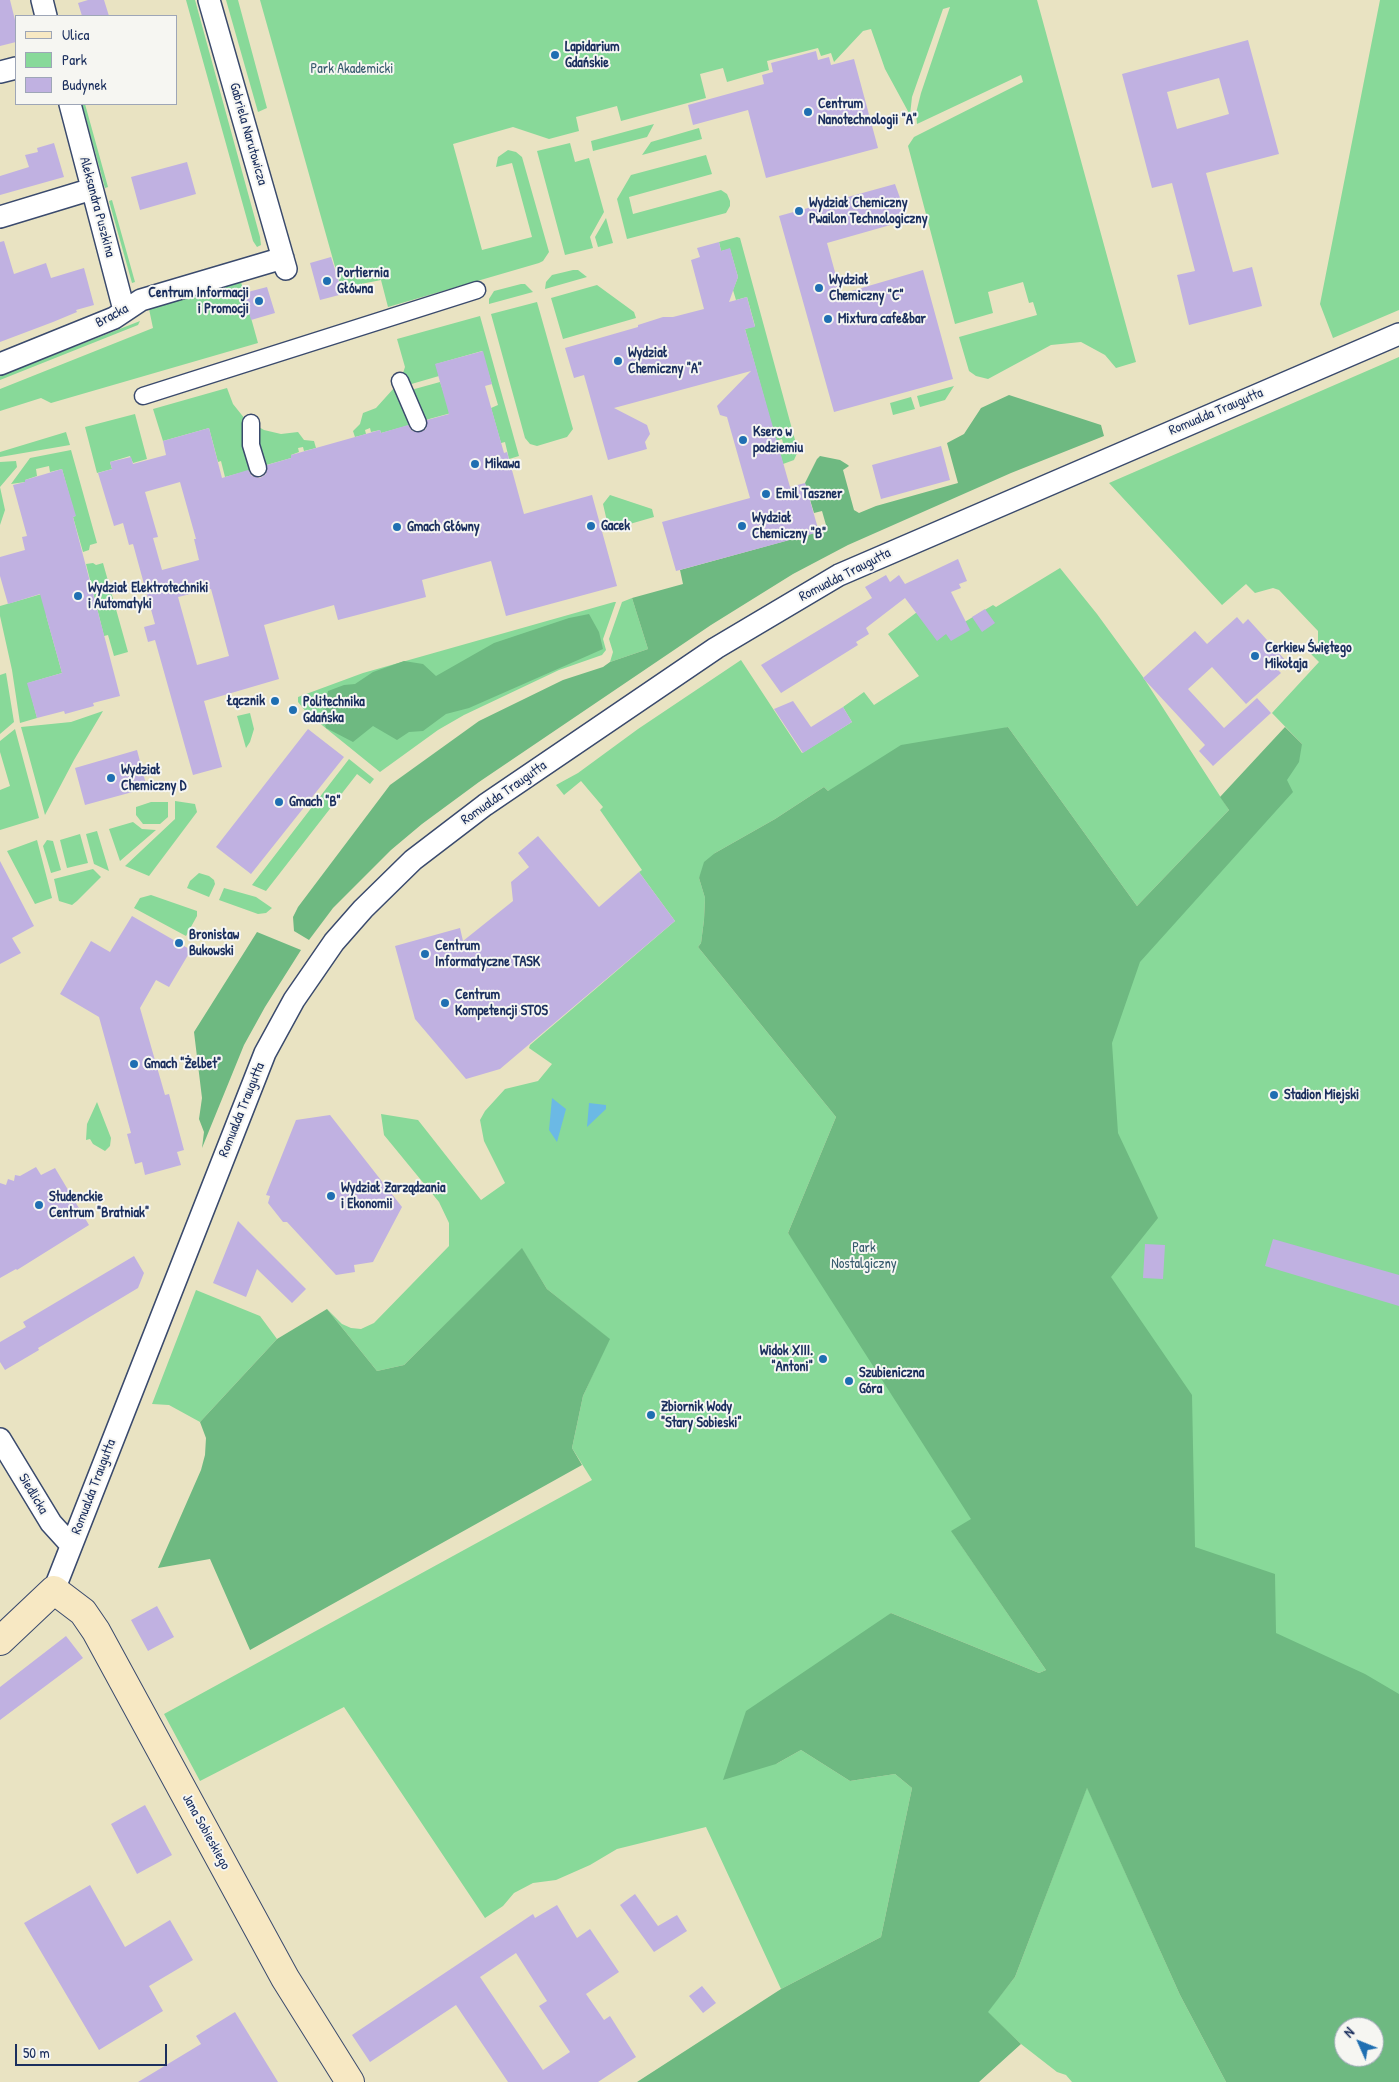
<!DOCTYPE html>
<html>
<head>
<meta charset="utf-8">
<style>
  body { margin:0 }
  #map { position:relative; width:1399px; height:2082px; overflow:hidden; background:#e9e3c2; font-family:"Patrick Hand",sans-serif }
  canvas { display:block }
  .legend { position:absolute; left:15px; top:15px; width:162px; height:90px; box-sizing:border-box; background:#f6f6f2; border:1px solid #9ea6b7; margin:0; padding:6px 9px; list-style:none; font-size:15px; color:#1b2f5e }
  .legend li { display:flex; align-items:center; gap:10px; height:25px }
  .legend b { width:25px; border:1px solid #9ea6b7 }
  .north { position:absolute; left:1334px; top:2017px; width:50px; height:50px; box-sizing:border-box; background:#f6f6f2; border:1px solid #9ea6b7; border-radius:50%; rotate:314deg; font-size:14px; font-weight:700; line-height:20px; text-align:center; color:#1b2f5e }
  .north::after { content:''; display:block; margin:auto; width:18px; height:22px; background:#1f6fb2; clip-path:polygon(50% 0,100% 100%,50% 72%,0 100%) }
  .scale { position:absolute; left:15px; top:2044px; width:152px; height:22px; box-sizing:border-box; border:2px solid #1b2f5e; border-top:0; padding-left:6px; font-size:15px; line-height:18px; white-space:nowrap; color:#1b2f5e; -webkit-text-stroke:4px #f6f6f2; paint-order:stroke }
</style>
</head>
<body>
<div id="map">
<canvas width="1399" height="2082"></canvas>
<ul class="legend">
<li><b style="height:6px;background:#f7e8c3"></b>Ulica</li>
<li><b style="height:14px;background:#88d999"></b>Park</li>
<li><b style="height:14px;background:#c0b1e1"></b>Budynek</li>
</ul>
<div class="north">N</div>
<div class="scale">50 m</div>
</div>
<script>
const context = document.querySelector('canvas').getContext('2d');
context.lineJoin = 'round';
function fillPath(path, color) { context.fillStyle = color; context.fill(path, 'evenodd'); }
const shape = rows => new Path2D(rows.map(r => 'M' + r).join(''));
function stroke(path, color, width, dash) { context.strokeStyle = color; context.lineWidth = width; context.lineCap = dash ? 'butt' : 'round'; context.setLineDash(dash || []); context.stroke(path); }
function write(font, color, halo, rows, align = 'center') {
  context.font = font + ' "Patrick Hand",sans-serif'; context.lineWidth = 4; context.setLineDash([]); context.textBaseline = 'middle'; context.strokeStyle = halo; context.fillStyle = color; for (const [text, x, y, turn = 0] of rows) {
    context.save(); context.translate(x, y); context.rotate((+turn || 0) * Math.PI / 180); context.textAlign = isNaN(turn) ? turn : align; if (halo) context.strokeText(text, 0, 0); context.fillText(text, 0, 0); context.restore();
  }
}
fillPath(shape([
  [186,0,195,0,260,237,261,245,257,247,253,241],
  [226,0,238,0,267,108,258,112],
  [260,0,1037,0,1136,362,1116,368,1105,355,1081,342,1051,345,988,379,976,376,969,371,959,337,1037,315,1033,302,1029,303,1023,282,988,292,993,313,955,324,908,146,914,137,1023,82,1021,75,917,124,916,113,921,93,950,7,943,9,912,97,910,115,885,69,871,29,863,31,834,62,831,53,821,56,818,48,767,61,769,70,727,82,723,68,700,74,706,98,621,121,617,106,576,117,579,131,549,139,513,127,453,144,482,250,532,237,512,163,496,167,498,157,508,150,516,152,522,157,549,252,543,261,539,263,388,307,381,280,341,288],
  [1380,0,1399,0,1399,310,1333,338,1320,304],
  [82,104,85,104,108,187,105,188],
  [654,124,647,137,593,151,591,141],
  [699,128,702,139,642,155,651,142],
  [570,143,575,162,589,158,604,212,590,237,593,248,565,255,537,151],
  [706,155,712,174,629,197,633,214,721,190,727,194,730,201,730,206,726,213,627,239,617,199,631,175],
  [112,200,135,282,132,283,109,201],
  [606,218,613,243,598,247,595,237],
  [737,237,740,238,798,451,794,460,783,464,778,445,783,443,782,439,776,441,745,329,755,326,747,297,736,300,733,290,738,277,730,249,721,251,719,242],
  [573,270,578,270,587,277,545,289,546,282,552,275],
  [241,282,258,343,51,403,41,398,0,411,0,389,153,328,149,309],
  [521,284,525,284,533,292,489,304,489,299,494,291],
  [597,285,634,312,636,318,563,339,551,298],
  [537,302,573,429,567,437,537,446,530,444,525,438,491,314],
  [480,316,519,456,509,459,505,442,501,443,491,408,498,405,482,351,436,364,439,376,408,385,402,376,405,367,397,339],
  [140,321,138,325,0,380,0,376],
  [1399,357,1399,2082,1358,2082,952,1532,1046,1670,1039,1673,891,1613,776,1764,801,1750,850,1781,895,1774,912,1788,881,1937,781,1989,706,1827,617,1849,590,1865,556,1880,533,1883,514,1893,503,1906,485,1918,344,1707,200,1781,164,1714,592,1480,572,1448,583,1396,609,1339,547,1289,522,1249,404,1365,377,1371,327,1309,342,1324,351,1328,361,1329,374,1323,449,1246,449,1223,439,1202,384,1135,381,1114,418,1120,481,1200,505,1183,484,1141,480,1120,485,1111,505,1089,538,1081,552,1064,529,1048,530,1045,675,921,639,872,642,870,600,810,603,807,581,781,564,795,556,785,578,773,638,729,741,660,802,753,852,722,843,707,864,692,874,705,919,676,888,634,925,606,946,633,993,605,996,607,1060,568,1097,614,1143,677,1229,810,1137,906,1008,727,828,791,824,787,775,819,715,853,699,878,705,898,704,920,701,943,698,947,836,1117,788,1233,796,1244,1012,1071,1302,744,1272,713,1319,662,1311,654,1318,644,1318,631,1279,590,1273,588,1255,593,1246,584,1222,605,1109,483],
  [1344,2027,1374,2027,1374,2057,1344,2057],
  [440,382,451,413,422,421,411,390],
  [954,386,945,400,920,407,917,396],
  [227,388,233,404,245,419,251,470,225,477,221,461,218,462,209,428,163,441,153,409],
  [394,388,410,425,381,433,380,430,371,432,370,428,365,430,366,434,355,437,353,431,360,424,363,413,376,408],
  [911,397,915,409,893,415,890,403],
  [135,414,147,459,133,463,130,456,110,462,112,469,97,473,85,427],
  [257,426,264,430,281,434,298,432,304,440,314,441,316,448,304,451,303,447,298,448,299,452,291,455,291,458,263,466,260,456],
  [66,432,70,445,0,457,0,452],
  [71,450,97,543,90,545,89,550,83,552,73,517,75,516,62,469,50,472,49,466,36,469,37,476,25,480,25,482,11,484,30,458],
  [16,461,17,467,0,487,5,510,0,525,0,462],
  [610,495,652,509,654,517,609,530,603,504],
  [93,563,96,565,103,563,128,652,114,656,108,635,104,636,86,564],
  [59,589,46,615,62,673,28,683,37,718,20,723,12,670,0,616,0,606],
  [632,598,648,649,610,662,613,652,609,639,622,602],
  [614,602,616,602,603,639,606,650,602,655,559,670,464,715,438,730,380,772,307,713,298,702,298,697,363,673],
  [6,673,14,722,0,734,0,675],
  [103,711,74,760,45,815,21,727,71,722],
  [250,713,254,729,250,742,246,748,237,716],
  [15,729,39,818,0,830,0,790,10,786,0,752,0,741],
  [349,759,374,779,370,784,357,774,266,891,252,885],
  [175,801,195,804,197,812,149,876,125,866,175,819],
  [151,802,168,802,168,817,160,824,143,824,136,815,136,807],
  [133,822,142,829,156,830,120,861,109,829],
  [97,831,109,871,94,864,86,834],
  [80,834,88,863,67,868,60,840],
  [37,840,52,898,35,904,7,851],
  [47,840,53,841,61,870,51,873,43,846],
  [93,869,101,877,77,901,72,905,59,901,54,879],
  [199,873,209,876,214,880,215,884,209,897,187,888,190,881],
  [224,888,256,897,272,908,266,913,258,914,219,900],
  [151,895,197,911,197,916,186,936,134,908,140,898],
  [97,1102,111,1138,110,1146,105,1151,93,1144,90,1139,86,1140,87,1124],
  [196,1290,260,1316,277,1339,200,1422,169,1405,152,1404],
  [1087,1787,1180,1995,1226,2082,1072,2082,1066,2075,1057,2072,1021,2044,987,2012,1015,1977]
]), '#88d999');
fillPath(shape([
  [1009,395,1101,425,1104,436,1011,473,848,545,793,574,711,625,479,782,422,824,391,850,333,908,309,940,294,931,293,917,298,907,390,785,479,721,563,680,603,667,610,662,648,649,632,598,683,584,680,570,818,532,817,527,826,525,822,511,814,513,805,483,817,459,820,456,840,460,848,465,849,466,843,470,854,510,859,513,876,506,958,483,947,443,964,434,981,408],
  [589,614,599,632,603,649,469,708,446,714,423,731,409,732,397,740,373,726,353,742,326,728,322,716,328,691,344,685,355,684,373,672,404,661,423,664,436,676,494,643,569,618],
  [1008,727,1137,906,1229,810,1220,797,1285,727,1302,744,1299,762,1287,780,1293,792,1140,962,1112,1043,1118,1133,1158,1218,1111,1277,1192,1395,1195,1547,1275,1574,1276,1633,1365,1674,1399,1694,1399,2082,1226,2082,1180,1995,1087,1788,1015,1977,988,2012,1021,2044,979,2082,637,2082,781,1989,881,1937,912,1788,895,1774,850,1781,801,1750,776,1764,723,1780,746,1711,891,1613,1039,1673,1046,1670,951,1531,971,1519,788,1233,836,1117,698,947,701,943,704,920,705,898,699,878,704,862,715,853,775,819,824,787,828,791,901,745],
  [1344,2027,1374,2027,1374,2057,1344,2057],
  [257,932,301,950,265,1007,244,1045,202,1148,204,1132,199,1119,202,1098,194,1032],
  [522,1248,547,1289,610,1339,583,1396,572,1448,582,1465,250,1650,210,1559,158,1568,201,1470,205,1455,206,1438,200,1422,277,1339,327,1309,377,1371,404,1365]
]), '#6eb981');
fillPath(shape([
  [552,1098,566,1109,557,1142,549,1130],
  [589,1103,606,1105,606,1109,587,1127]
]), '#6bb9e5');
fillPath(shape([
  [0,0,10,0,16,24,16,42,0,46],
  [88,0,104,0,109,16,82,16,78,3],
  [1248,40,1279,154,1206,173,1233,272,1252,267,1262,306,1189,325,1177,275,1195,271,1172,183,1152,188,1122,74],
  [1219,78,1229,114,1177,129,1167,92],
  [816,51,818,60,829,57,831,65,854,59,878,148,766,178,748,110,693,125,688,105,764,84,762,75,773,72,771,63],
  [54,143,64,177,0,195,0,176,29,167,25,155,38,152,37,148],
  [187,162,196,194,140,210,131,177],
  [895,184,908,220,827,243,841,294,923,270,953,379,834,412,779,216],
  [4,241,14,274,46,263,51,278,84,268,94,305,76,310,77,312,53,322,0,342,0,242],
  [719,242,721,251,730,248,738,277,729,302,747,297,755,327,745,329,790,487,805,483,819,532,676,571,662,522,750,498,727,417,720,415,717,406,751,371,614,408,647,425,650,434,645,442,647,449,608,460,584,375,574,378,565,348,638,327,638,325,663,317,673,317,704,309,691,260,700,257,697,248],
  [331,257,343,294,320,300,310,263],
  [267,287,275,313,251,320,244,293],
  [483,351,492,384,485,386,504,453,507,452,524,514,592,495,617,586,506,616,491,561,422,580,426,597,338,620,334,605,264,625,279,679,204,701,222,767,193,775,155,640,148,642,144,627,155,624,133,544,129,545,123,523,114,526,98,473,112,469,110,462,131,457,133,464,166,455,163,441,209,428,222,478,248,470,252,476,260,478,266,474,267,465,291,458,291,455,380,430,381,433,408,425,412,431,421,432,426,429,427,420,449,414,435,364],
  [180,482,196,539,194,539,199,560,162,570,153,538,158,537,145,492],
  [211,589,229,656,197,665,178,597],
  [941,446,950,480,881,499,872,465],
  [62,469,76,516,73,517,120,696,93,703,94,706,65,714,64,711,37,718,27,683,62,673,40,594,8,604,0,576,0,557,25,550,22,537,27,536,13,485,25,482,25,480],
  [958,559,967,581,959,584,961,588,951,592,970,630,951,641,946,634,937,641,905,598,866,628,869,634,856,642,858,645,781,693,761,665,872,598,865,587,886,575,890,582,899,575,905,584],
  [985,609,995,623,982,632,972,617],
  [1237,617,1243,624,1248,619,1286,661,1277,669,1281,673,1246,704,1212,667,1188,689,1224,728,1257,698,1271,713,1213,766,1199,751,1205,745,1143,678,1195,631,1207,644],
  [793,701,811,727,843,707,852,722,803,753,774,709],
  [308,729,344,757,251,874,216,847],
  [137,750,147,788,85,805,75,768],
  [538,836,599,907,639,872,675,921,500,1069,466,1079,415,1019,395,946,460,928,463,941,513,901,511,882,529,867,518,853],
  [0,861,34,926,12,938,21,953,0,964],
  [132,916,191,950,169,987,156,980,140,1008,165,1095,169,1094,184,1150,177,1152,181,1165,145,1175,142,1162,135,1164,127,1134,131,1133,99,1017,60,994,91,941,110,952],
  [330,1115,402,1207,373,1262,354,1265,355,1272,336,1275,287,1222,283,1222,268,1203,270,1196,266,1195,296,1120],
  [36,1167,41,1175,55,1168,89,1225,17,1270,16,1269,0,1278,0,1183,6,1185,8,1179,14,1181,15,1175,20,1176],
  [238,1221,306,1289,292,1303,257,1269,246,1297,213,1283],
  [1273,1239,1399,1275,1399,1306,1265,1266],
  [1145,1244,1165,1245,1163,1279,1143,1278],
  [134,1256,144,1273,138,1288,38,1348,39,1350,5,1370,0,1362,0,1342,26,1327,23,1322],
  [157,1606,174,1637,148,1651,131,1620],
  [66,1636,83,1658,0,1720,0,1687],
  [145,1805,172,1855,137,1874,111,1824],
  [90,1885,125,1947,170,1920,193,1960,149,1986,163,2011,99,2050,24,1923],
  [635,1894,658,1926,677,1915,687,1931,654,1952,620,1905],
  [557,1905,577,1938,590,1929,619,1972,586,1994,604,2020,610,2016,636,2057,598,2082,508,2082,456,2005,370,2062,352,2035,533,1914,535,1918],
  [516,1953,547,2001,539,2006,570,2052,543,2070,480,1977],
  [702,1986,716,2003,703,2013,689,1996],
  [235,2012,278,2082,138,2082,201,2044,196,2036]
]), '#c0b1e1');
const pedestrian = shape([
  [400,381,418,423],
  [143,396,477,290],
  [251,423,251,445,258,468]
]);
const minor = shape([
  [42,0,46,16],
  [209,0,286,269],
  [0,72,16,68],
  [70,104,124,310],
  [0,217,92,189],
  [0,364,114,318,141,300,283,258],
  [0,1439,51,1523,71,1545],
  [54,1590,265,1053,294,1000,334,942,363,909,413,860,485,805,716,648,839,575,1399,334]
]);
const secondary = shape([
  [0,1641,54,1590,83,1612,96,1631,285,1978,350,2082]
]);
stroke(pedestrian, '#3a4a6d', 19);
stroke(minor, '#3a4a6d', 24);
stroke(secondary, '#3a4a6d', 30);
stroke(pedestrian, '#fff', 16);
stroke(minor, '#fff', 21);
stroke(secondary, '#f7e8c3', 28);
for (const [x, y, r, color] of [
  [555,55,5,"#1f6fb2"],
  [808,112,5,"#1f6fb2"],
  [799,211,5,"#1f6fb2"],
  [327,281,5,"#1f6fb2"],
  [819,288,5,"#1f6fb2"],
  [259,301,5,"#1f6fb2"],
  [828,319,5,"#1f6fb2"],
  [618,361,5,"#1f6fb2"],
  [743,440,5,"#1f6fb2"],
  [475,464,5,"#1f6fb2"],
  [766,494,5,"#1f6fb2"],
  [591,526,5,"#1f6fb2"],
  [742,526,5,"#1f6fb2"],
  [397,527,5,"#1f6fb2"],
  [78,596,5,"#1f6fb2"],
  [1255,656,5,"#1f6fb2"],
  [275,701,5,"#1f6fb2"],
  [293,710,5,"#1f6fb2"],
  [111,778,5,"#1f6fb2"],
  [279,802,5,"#1f6fb2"],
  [179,943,5,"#1f6fb2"],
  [425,954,5,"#1f6fb2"],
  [445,1003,5,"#1f6fb2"],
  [134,1064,5,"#1f6fb2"],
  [1274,1095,5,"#1f6fb2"],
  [331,1196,5,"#1f6fb2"],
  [39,1205,5,"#1f6fb2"],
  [823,1359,5,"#1f6fb2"],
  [849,1381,5,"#1f6fb2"],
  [651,1415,5,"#1f6fb2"]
]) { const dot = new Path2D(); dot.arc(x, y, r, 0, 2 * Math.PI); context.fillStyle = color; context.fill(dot); stroke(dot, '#f6f6f2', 2); }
write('bold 14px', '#1b2f5e', '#f6f6f2', [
  ["Lapidarium",565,47],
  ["Gdańskie",565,63],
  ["Centrum",818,104],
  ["Nanotechnologii \"A\"",818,120],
  ["Wydział Chemiczny",809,203],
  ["Pwailon Technologiczny",809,219],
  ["Portiernia",337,273],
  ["Główna",337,289],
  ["Wydział",829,280],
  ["Chemiczny \"C\"",829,296],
  ["Centrum Informacji",249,293,"right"],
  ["i Promocji",249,309,"right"],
  ["Mixtura cafe&bar",838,319],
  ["Wydział",628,353],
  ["Chemiczny \"A\"",628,369],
  ["Ksero w",753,432],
  ["podziemiu",753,448],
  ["Mikawa",485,464],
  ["Emil Taszner",776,494],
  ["Wydział",752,518],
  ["Chemiczny \"B\"",752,534],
  ["Gacek",601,526],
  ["Gmach Główny",407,527],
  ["Wydział Elektrotechniki",88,588],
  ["i Automatyki",88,604],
  ["Cerkiew Świętego",1265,648],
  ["Mikołaja",1265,664],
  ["Łącznik",265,701,"right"],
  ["Politechnika",303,702],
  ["Gdańska",303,718],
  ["Wydział",121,770],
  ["Chemiczny D",121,786],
  ["Gmach \"B\"",289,802],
  ["Bronisław",189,935],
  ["Bukowski",189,951],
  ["Centrum",435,946],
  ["Informatyczne TASK",435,962],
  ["Centrum",455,995],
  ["Kompetencji STOS",455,1011],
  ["Gmach \"Żelbet\"",144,1064],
  ["Stadion Miejski",1284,1095],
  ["Wydział Zarządzania",341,1188],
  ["i Ekonomii",341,1204],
  ["Studenckie",49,1197],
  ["Centrum \"Bratniak\"",49,1213],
  ["Widok XIII.",813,1351,"right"],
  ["\"Antoni\"",813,1367,"right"],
  ["Szubieniczna",859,1373],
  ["Góra",859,1389],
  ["Zbiornik Wody",661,1407],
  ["\"Stary Sobieski\"",661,1423]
], 'left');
write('14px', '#365a6d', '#f6f6f2', [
  ["Park Akademicki",352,69],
  ["Park",864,1248],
  ["Nostalgiczny",864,1264]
]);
write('14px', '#1b2f5e', '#f6f6f2', [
  ["Gabriela Narutowicza",248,134,74],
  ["Aleksandra Puszkina",97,207,75],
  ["Bracka",112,316,-28],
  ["Romualda Traugutta",1216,412,-23],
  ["Romualda Traugutta",845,575,-27],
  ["Romualda Traugutta",504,793,-35],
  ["Romualda Traugutta",242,1110,-68],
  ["Romualda Traugutta",94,1487,-69],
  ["Siedlicka",33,1494,59],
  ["Jana Sobieskiego",206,1832,61]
]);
</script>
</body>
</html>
